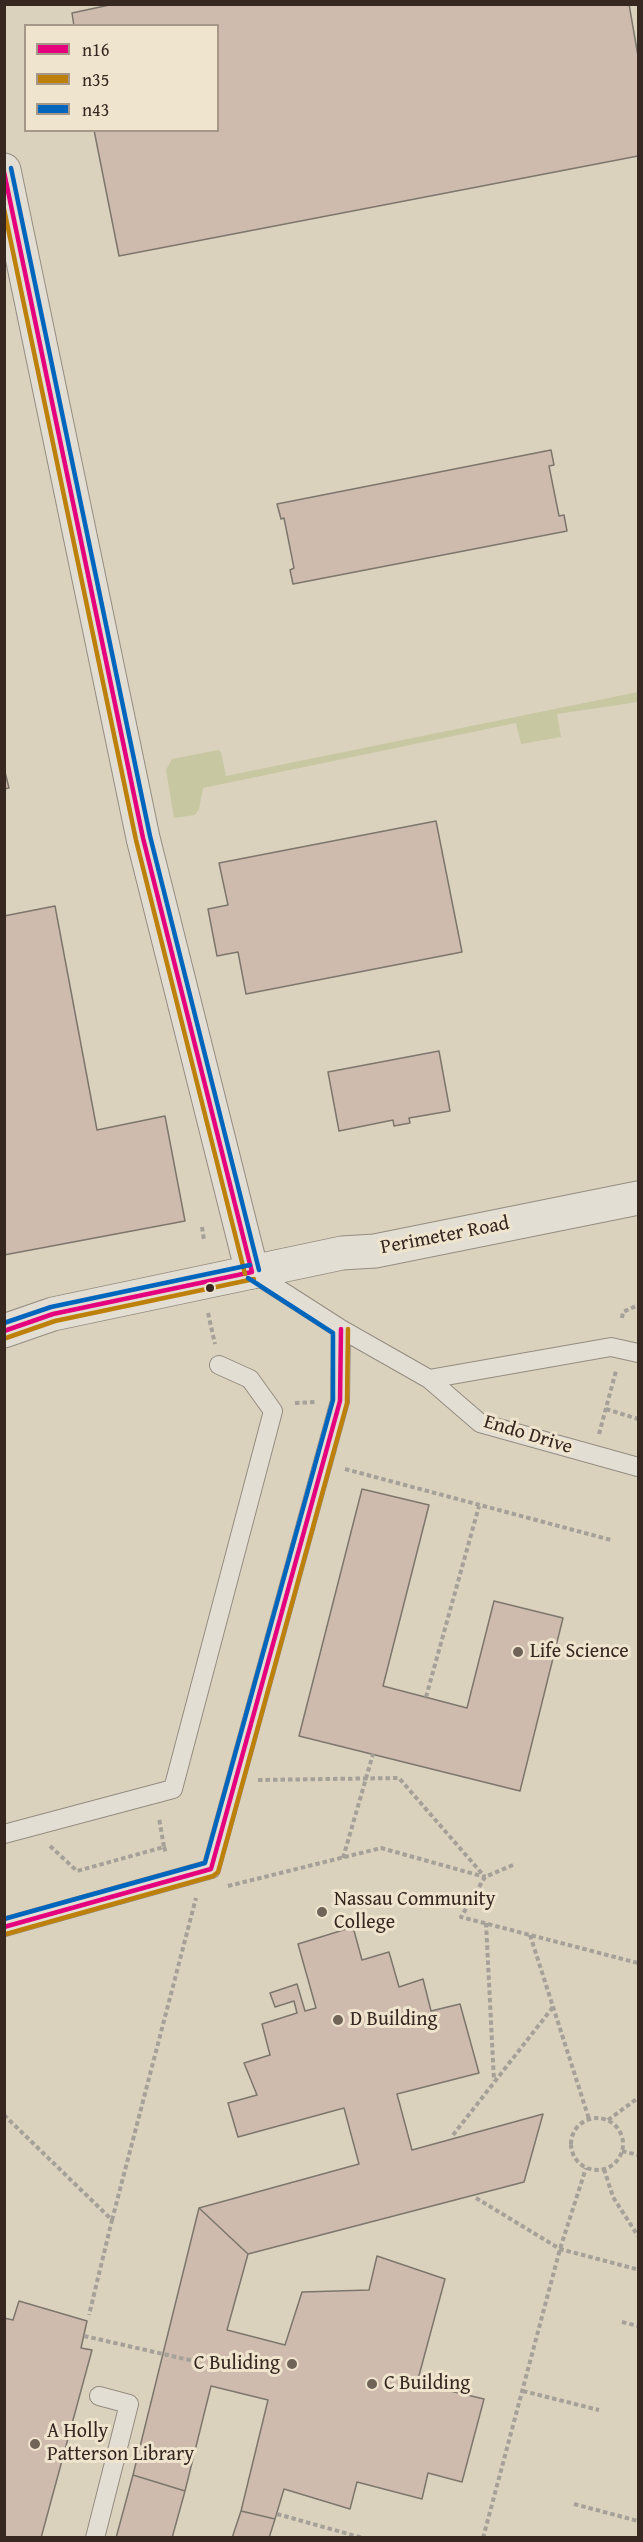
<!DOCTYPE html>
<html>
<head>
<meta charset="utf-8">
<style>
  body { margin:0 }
  #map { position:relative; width:643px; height:2542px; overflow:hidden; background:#dbd2be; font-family:"Gentium Book Plus",serif }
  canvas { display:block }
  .frame { position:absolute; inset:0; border:6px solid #362721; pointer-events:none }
  .legend { position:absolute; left:24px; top:24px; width:195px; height:108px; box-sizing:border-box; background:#efe4cd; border:2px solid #a59888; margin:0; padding:8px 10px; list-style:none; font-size:18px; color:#362721 }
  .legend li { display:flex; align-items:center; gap:12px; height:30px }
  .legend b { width:30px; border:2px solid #a59888 }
</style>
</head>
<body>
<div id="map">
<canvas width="643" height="2542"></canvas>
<div class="frame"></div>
<ul class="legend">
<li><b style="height:8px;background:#e5007d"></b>n16</li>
<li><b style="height:8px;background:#bd800a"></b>n35</li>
<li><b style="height:8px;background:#0065bd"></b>n43</li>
</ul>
</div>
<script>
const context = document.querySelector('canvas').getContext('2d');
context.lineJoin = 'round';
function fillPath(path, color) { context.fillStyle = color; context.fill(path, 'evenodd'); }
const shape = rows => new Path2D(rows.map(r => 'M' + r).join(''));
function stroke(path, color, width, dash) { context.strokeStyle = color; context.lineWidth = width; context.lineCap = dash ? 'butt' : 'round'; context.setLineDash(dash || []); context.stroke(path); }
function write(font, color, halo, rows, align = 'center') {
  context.font = font + ' "Gentium Book Plus",serif'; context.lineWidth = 6; context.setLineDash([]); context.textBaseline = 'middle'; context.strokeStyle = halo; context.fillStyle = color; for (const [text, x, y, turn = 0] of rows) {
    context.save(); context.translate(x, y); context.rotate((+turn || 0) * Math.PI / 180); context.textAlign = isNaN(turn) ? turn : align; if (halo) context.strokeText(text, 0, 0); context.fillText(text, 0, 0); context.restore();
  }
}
fillPath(shape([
  [638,692,638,702,557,714,561,737,521,744,516,723,203,788,199,809,195,815,174,818,166,770,172,759,218,750,221,752,226,776]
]), '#c7c7a2');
const building = shape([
  [114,4,629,4,638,56,638,156,119,256,94,130,218,130,218,26,74,26,72,13,114,4],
  [551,450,554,465,549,466,559,516,564,515,567,531,293,584,290,570,294,568,284,518,281,519,277,504,551,450],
  [4,768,9,788,4,789,4,768],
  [436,821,462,952,246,994,238,952,217,956,208,909,228,905,219,863,436,821],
  [55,906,97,1130,165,1116,185,1221,4,1255,4,916,55,906],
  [439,1051,450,1111,409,1118,410,1123,394,1126,393,1120,339,1131,328,1072,439,1051],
  [362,1489,429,1505,383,1686,467,1708,494,1601,563,1618,520,1791,299,1736,362,1489],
  [353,1927,362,1960,389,1952,399,1987,423,1979,431,2011,460,2004,479,2073,397,2094,412,2150,543,2114,524,2182,248,2254,199,2208,359,2164,344,2108,238,2137,228,2103,257,2095,244,2063,270,2055,262,2024,297,2013,294,2001,275,2007,270,1993,297,1984,305,2011,316,2008,298,1944,353,1927],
  [199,2208,248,2254,227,2330,285,2345,302,2292,369,2290,377,2256,445,2279,417,2383,484,2399,462,2482,428,2473,422,2499,357,2482,350,2509,284,2489,275,2519,241,2511,268,2400,211,2386,185,2491,133,2475,199,2208],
  [19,2301,87,2321,81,2348,92,2350,41,2538,4,2538,4,2318,13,2320,19,2301],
  [133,2475,185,2491,172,2538,116,2538,133,2475],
  [241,2511,275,2519,269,2538,232,2538,241,2511]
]);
fillPath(building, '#cebbae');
stroke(building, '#7c766c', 1.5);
const service = shape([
  [252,1272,341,1329,429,1379,480,1423,638,1467],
  [429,1379,611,1347,638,1353],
  [4,1834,173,1789,273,1411,250,1379,219,1365],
  [4,1927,211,1869,340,1401,341,1329],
  [95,2538,129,2404,99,2396]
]);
const minor = shape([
  [252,1272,342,1253,375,1251,638,1198]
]);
const tertiary = shape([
  [4,170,143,838,252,1272,53,1314,4,1331]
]);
stroke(service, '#948c80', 20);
stroke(minor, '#948c80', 35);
stroke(tertiary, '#948c80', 35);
stroke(shape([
  [202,1227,204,1240],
  [208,1313,215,1344],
  [622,1318,623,1312,638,1305],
  [295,1403,315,1402],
  [606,1409,638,1419],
  [599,1434,616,1371],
  [345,1469,611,1540],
  [426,1697,479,1506],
  [258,1780,399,1778,485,1877],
  [50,1846,77,1871,164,1847,159,1818],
  [164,1847,166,1853],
  [343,1858,373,1754],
  [513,1865,485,1877,461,1917,638,1963],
  [228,1886,381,1848,485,1877],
  [486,1923,494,2081],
  [530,1935,589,2119],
  [4,2115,112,2220,89,2315],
  '571 2144a26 26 0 1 1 52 0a26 26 0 1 1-52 0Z',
  [608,2120,638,2098],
  [453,2135,553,2007],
  [622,2151,638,2155],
  [604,2169,613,2197,638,2236],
  [476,2198,560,2249,636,2269],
  [112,2220,196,1898],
  [622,2322,638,2326],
  [84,2336,194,2361],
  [523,2391,599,2410],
  [574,2504,638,2521],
  [277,2514,363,2538],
  [483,2538,560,2249,586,2168]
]), '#a5a098', 4, [4.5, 3]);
stroke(service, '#e3ded4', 18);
stroke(minor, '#e3ded4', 33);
stroke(tertiary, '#e3ded4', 33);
stroke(shape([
  [4,172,143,838,252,1272],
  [4,1331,53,1314,252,1272],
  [4,1927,211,1869,340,1401,341,1329]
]), '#e5007d', 4.5);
stroke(shape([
  [4,209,136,840,245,1274],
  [6,1338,55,1321,254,1279],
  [6,1934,213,1876,218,1872,347,1403,348,1329]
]), '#bd800a', 4.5);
stroke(shape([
  [11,168,150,836,259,1270],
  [4,1323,51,1307,250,1265],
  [4,1919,205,1863,333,1400,333,1333,248,1278]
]), '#0065bd', 4.5);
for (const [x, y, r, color] of [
  [210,1288,5,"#362721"],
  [518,1652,6,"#706358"],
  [322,1912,6,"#706358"],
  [338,2020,6,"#706358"],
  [292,2364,6,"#706358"],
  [372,2384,6,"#706358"],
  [35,2444,6,"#706358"]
]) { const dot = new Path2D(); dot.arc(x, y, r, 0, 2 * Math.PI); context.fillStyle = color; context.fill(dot); stroke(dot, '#efe4cd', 2); }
write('20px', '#362721', '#efe4cd', [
  ["Perimeter Road",445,1236,-11],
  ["Endo Drive",528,1435,17]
]);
write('20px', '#362721', '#efe4cd', [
  ["Life Science",530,1652],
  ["Nassau Community",334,1900],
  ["College",334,1923],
  ["D Building",350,2020],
  ["C Buliding",280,2364,"right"],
  ["C Building",384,2384],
  ["A Holly",47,2432],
  ["Patterson Library",47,2455]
], 'left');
</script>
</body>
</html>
